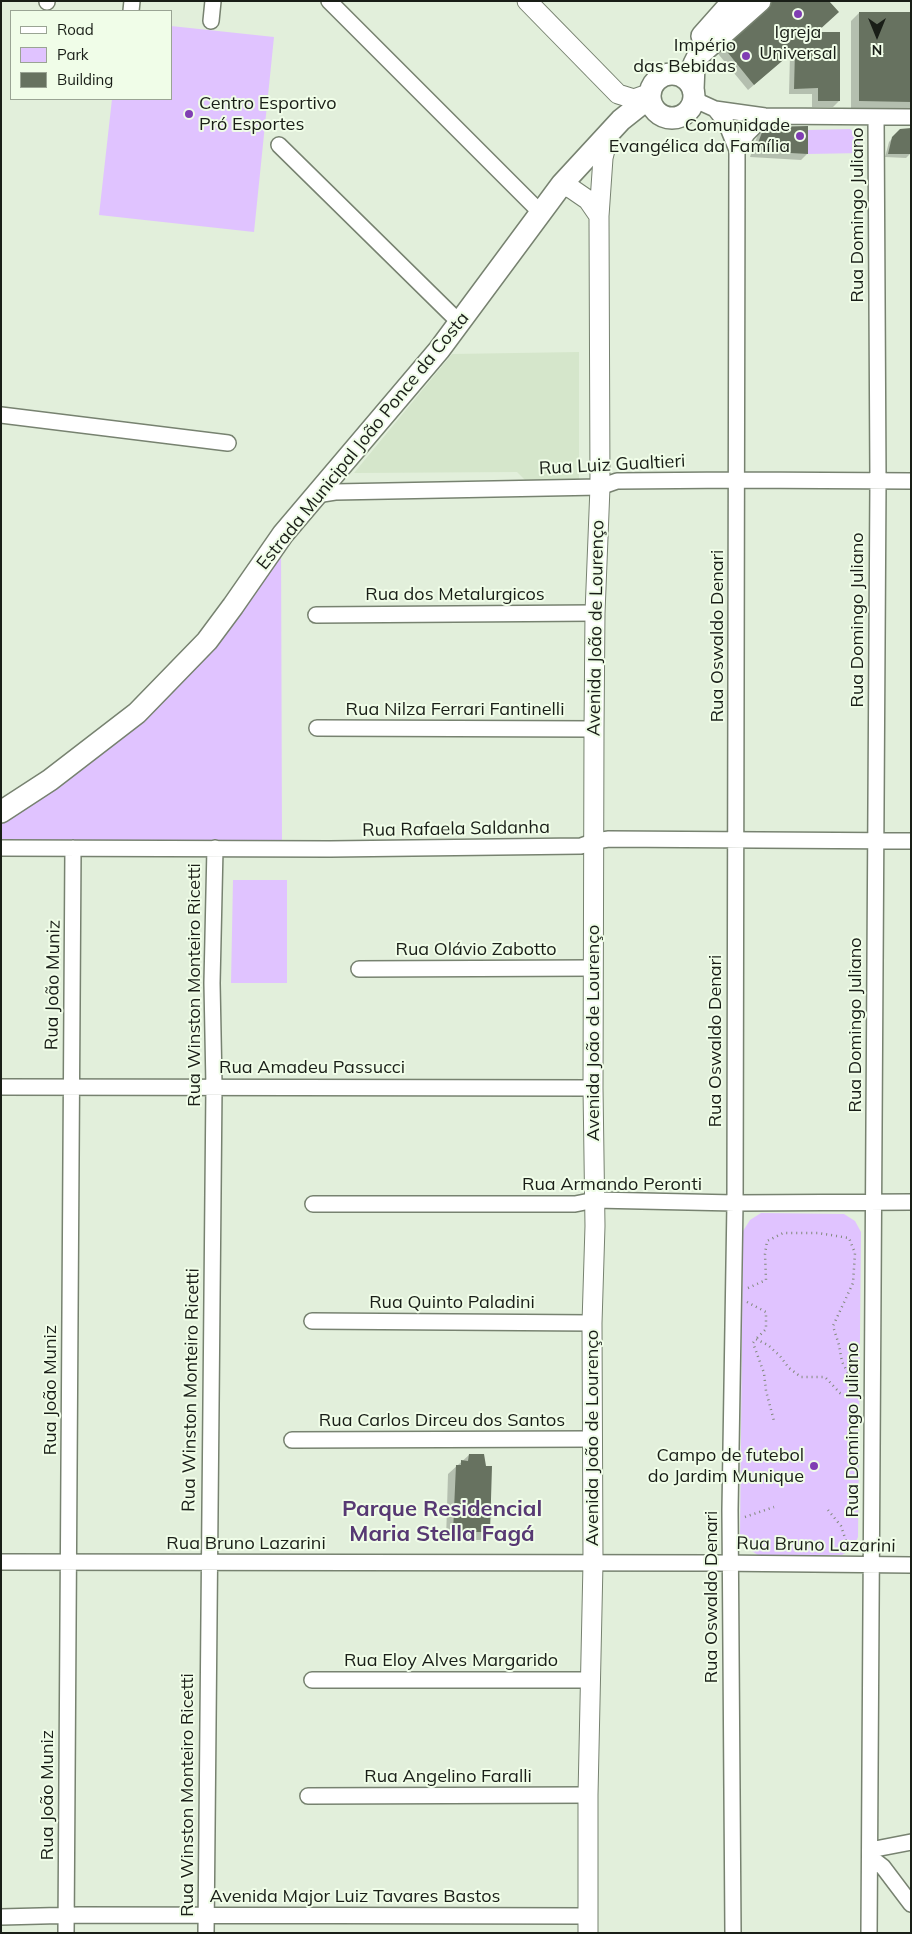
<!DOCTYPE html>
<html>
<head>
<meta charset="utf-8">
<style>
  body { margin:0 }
  #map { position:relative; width:912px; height:1934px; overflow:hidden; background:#e2efdb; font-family:Mulish,sans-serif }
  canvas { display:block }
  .frame { position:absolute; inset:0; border:2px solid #191e17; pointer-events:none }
  .legend { position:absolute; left:10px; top:10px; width:162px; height:90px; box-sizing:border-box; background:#f0fde8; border:1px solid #9aa494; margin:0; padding:6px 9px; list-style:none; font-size:15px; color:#191e17 }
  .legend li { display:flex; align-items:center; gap:10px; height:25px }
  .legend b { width:25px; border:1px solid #9aa494 }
  .north { position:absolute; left:852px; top:10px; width:50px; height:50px; -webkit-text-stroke:4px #f0fde8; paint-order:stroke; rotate:180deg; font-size:14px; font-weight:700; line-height:20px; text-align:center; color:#191e17 }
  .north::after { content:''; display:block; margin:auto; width:18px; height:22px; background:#191e17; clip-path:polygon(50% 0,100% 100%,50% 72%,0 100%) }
</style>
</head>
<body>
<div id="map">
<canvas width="912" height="1934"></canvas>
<div class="frame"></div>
<ul class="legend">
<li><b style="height:6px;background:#fff"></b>Road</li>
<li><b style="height:14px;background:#e0c3ff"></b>Park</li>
<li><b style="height:14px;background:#677260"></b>Building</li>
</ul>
<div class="north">N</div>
</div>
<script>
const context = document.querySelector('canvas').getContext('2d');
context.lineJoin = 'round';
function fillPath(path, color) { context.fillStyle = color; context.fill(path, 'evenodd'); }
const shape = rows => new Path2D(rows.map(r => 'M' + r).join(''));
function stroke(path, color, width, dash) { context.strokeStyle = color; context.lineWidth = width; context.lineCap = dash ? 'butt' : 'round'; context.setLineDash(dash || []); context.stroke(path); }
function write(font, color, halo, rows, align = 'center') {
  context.font = font + ' Mulish,sans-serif'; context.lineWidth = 4; context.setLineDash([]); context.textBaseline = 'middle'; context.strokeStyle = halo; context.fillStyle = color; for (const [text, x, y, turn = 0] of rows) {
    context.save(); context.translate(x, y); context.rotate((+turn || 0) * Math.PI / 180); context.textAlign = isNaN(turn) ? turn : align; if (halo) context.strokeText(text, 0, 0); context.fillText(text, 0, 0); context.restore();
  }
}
fillPath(shape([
  [579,352,579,480,525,480,517,472,354,473,452,354]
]), '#d5e6cb');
fillPath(shape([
  [171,26,274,37,254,232,99,215,112,99,171,99],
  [850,129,859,137,862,153,808,154,808,130],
  [281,542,282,842,1,840,1,821,97,751],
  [233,880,287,880,287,983,231,983],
  [761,1213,844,1214,855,1221,861,1232,858,1537,853,1548,842,1555,758,1555,747,1548,740,1536,743,1231,750,1220]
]), '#e0c3ff');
fillPath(shape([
  [859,13,911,13,911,108,851,109,851,21],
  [730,33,815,33,839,101,833,107,812,107,812,94,789,94,790,54,748,90,715,50],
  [764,128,807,154,801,160,750,157,758,134],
  [900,130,910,154,906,158,885,157,889,142],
  [469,1455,489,1531,481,1540,446,1540,448,1474]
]), '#0003');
fillPath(shape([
  [763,1,829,1,839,12,817,32,840,32,840,101,818,101,818,88,794,89,795,50,754,85,720,43],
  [859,12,911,12,911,102,859,101],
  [808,126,808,154,755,151,764,127],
  [911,128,911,154,888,154,892,137,900,129],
  [469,1454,484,1454,486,1466,492,1466,490,1532,453,1532,456,1465,461,1465,461,1460,468,1461]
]), '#677260');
const minor = shape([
  [329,1,542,214],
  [47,2,47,1],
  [131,11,132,1],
  [211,21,213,1],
  [693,99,715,109,765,116,911,117],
  [715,109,726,123,737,150,735,1203,730,1510,733,1933],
  [279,145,460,323],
  [737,150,747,134,765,116],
  [1,415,228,443],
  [316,495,335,492,600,487,617,481,737,480,911,481],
  [316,615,595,613],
  [317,728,594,729],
  [1,848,330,849,581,846,595,841,609,839,911,841],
  [359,969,594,968],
  [1,1087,593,1088],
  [313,1204,575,1204,595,1200,735,1203,911,1202],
  [312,1321,592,1323],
  [292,1440,592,1439],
  [1,1562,715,1563,911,1565],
  [312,1680,591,1680],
  [308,1796,588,1795],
  [870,1850,911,1842],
  [870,1857,883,1867,911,1904],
  [1,1917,79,1915,588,1916],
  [66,1933,73,848],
  [206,1933,214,1086,212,983,215,848],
  [869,1933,878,481,876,117]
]);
const tertiary = shape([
  [527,1,618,94,634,99,651,93],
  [562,184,572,189,588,200,599,216],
  [588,1933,588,1795,593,1563,592,1323,595,1226,593,1088,594,729,595,613,600,487,599,216,603,158,609,134]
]);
const secondary = shape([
  [702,36,733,1],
  '650 96a22 22 0 1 1 44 0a22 22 0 1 1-44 0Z',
  [693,90,694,64,698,56,760,1],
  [1,812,50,780,137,713,207,641,233,606,283,534,439,350,562,184,621,120,650,97]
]);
stroke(minor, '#778270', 18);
stroke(tertiary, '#778270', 21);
stroke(secondary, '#778270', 24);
stroke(shape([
  [748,1288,766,1280,765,1254,767,1241,783,1233,818,1233,849,1238,855,1253,853,1283,833,1326,839,1345,842,1362,856,1387,854,1394,849,1397,840,1393,825,1377,801,1377,789,1368,780,1356,768,1345,756,1339,753,1343,764,1373,766,1391,774,1421],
  [747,1302,766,1312,766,1329,756,1339],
  [828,1510,841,1526,849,1550],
  [745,1517,774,1507]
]), '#80897b', 2.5, [1, 4]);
stroke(minor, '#fff', 15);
stroke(tertiary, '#fff', 19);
stroke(secondary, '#fff', 21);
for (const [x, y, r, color] of [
  [798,14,5,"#803eb3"],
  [746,56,5,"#803eb3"],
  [189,114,5,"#803eb3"],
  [800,136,5,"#803eb3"],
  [814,1466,5,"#803eb3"]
]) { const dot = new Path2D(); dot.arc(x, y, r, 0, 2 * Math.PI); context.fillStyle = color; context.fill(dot); stroke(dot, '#f0fde8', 2); }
write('18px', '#191e17', '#f0fde8', [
  ["Igreja",798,33,"center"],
  ["Universal",798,54,"center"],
  ["Império",736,46],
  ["das Bebidas",736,67],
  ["Centro Esportivo",199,104,"left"],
  ["Pró Esportes",199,125,"left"],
  ["Comunidade",790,126],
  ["Evangélica da Família",790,147],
  ["Campo de futebol",804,1456],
  ["do Jardim Munique",804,1477]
], 'right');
write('18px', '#191e17', '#f0fde8', [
  ["Rua Domingo Juliano",858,215,-90],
  ["Estrada Municipal João Ponce da Costa",363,441,-51],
  ["Rua Luiz Gualtieri",612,465,-3],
  ["Rua dos Metalurgicos",455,595],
  ["Rua Domingo Juliano",858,620,-90],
  ["Avenida João de Lourenço",596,628,-89],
  ["Rua Oswaldo Denari",718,636,-90],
  ["Rua Nilza Ferrari Fantinelli",455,710],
  ["Rua Rafaela Saldanha",456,829,-1],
  ["Rua Olávio Zabotto",476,950],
  ["Rua João Muniz",53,985,-89],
  ["Rua Winston Monteiro Ricetti",195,985,-90],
  ["Rua Domingo Juliano",856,1025,-90],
  ["Avenida João de Lourenço",594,1033,-90],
  ["Rua Oswaldo Denari",716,1041,-90],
  ["Rua Amadeu Passucci",312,1068],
  ["Rua Armando Peronti",612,1185],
  ["Rua Quinto Paladini",452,1303],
  ["Rua João Muniz",51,1390,-90],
  ["Rua Winston Monteiro Ricetti",191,1390,-89],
  ["Rua Carlos Dirceu dos Santos",442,1421],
  ["Rua Domingo Juliano",853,1430,-90],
  ["Avenida João de Lourenço",593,1438,-90],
  ["Rua Bruno Lazarini",246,1544],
  ["Rua Bruno Lazarini",816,1545,1],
  ["Rua Oswaldo Denari",712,1597,-90],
  ["Rua Eloy Alves Margarido",451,1661],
  ["Rua Angelino Faralli",448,1777],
  ["Rua João Muniz",48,1795,-90],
  ["Rua Winston Monteiro Ricetti",188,1795,-90],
  ["Avenida Major Luiz Tavares Bastos",355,1897]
]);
write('bold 22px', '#573973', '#f0fde8', [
  ["Parque Residencial",442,1509],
  ["Maria Stella Fagá",442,1534]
]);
</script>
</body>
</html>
